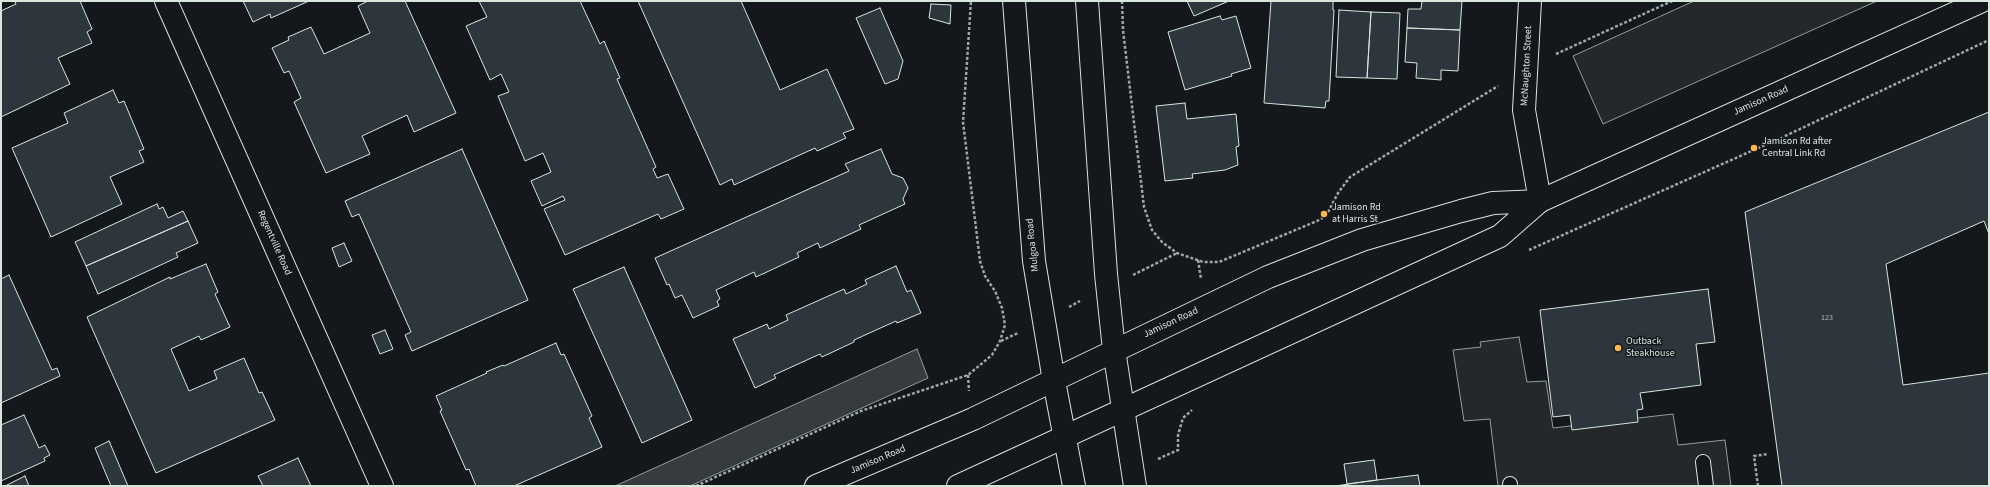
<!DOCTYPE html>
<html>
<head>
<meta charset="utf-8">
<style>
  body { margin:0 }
  #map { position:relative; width:1990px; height:487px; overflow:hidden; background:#14181c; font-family:"Source Sans 3",sans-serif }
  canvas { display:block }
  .frame { position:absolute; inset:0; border:2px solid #d8e6dc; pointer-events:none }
</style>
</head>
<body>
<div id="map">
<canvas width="1990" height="487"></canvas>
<div class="frame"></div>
</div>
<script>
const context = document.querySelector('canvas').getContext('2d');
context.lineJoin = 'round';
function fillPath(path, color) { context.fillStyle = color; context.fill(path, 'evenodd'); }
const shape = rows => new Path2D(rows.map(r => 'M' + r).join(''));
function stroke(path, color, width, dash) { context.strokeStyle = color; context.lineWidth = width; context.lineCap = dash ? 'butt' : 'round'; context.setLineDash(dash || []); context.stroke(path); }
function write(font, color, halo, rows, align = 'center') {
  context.font = font + ' "Source Sans 3",sans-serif'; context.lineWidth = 3; context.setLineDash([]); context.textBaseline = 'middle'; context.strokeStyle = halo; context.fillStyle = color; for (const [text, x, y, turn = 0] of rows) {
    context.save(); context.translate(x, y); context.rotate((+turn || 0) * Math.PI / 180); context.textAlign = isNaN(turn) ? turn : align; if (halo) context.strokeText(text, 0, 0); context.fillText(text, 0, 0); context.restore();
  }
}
const parking = shape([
  [1694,1,1877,1,1603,124,1573,56,1694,1],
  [1519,337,1527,382,1546,381,1553,428,1673,414,1678,445,1725,440,1731,486,1498,486,1490,419,1464,421,1453,350,1481,347,1480,342,1519,337]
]);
fillPath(parking, '#24282b');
stroke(parking, '#939e99', 1);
const water = shape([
  [917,349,928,378,690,486,615,486,917,349]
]);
fillPath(water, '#363b3e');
stroke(water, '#939e99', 1);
const building = shape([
  [15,1,80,1,92,29,87,32,92,43,58,58,70,84,1,117,1,11,16,4,15,1],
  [243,1,309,1,271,18,270,14,253,22,243,1],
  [368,1,405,1,456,113,414,132,407,115,362,136,370,154,326,173,294,102,301,98,289,71,284,73,272,48,289,40,288,37,311,27,324,54,370,33,358,6,368,1],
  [479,1,580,1,600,44,604,41,620,78,617,79,656,167,653,169,657,178,668,174,684,209,661,219,658,214,565,255,544,209,565,200,563,196,542,206,531,181,551,172,543,153,525,161,498,96,509,92,501,74,490,80,466,26,487,17,479,1],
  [638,1,741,1,780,90,827,69,854,129,843,133,846,138,817,151,815,148,734,185,732,179,720,185,638,1],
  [1187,1,1229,1,1194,16,1187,1],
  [1271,1,1333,1,1333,10,1334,10,1329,101,1326,101,1325,108,1264,103,1271,1],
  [1422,1,1462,1,1460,30,1407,28,1408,9,1421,9,1422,1],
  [931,4,951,5,950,24,929,18,931,4],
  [880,8,903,61,898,79,885,84,856,18,880,8],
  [1339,10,1371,12,1367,78,1336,77,1339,10],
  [1371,12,1400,13,1397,79,1367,78,1371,12],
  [1220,16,1222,20,1236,16,1251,68,1231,74,1232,76,1185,90,1168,32,1220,16],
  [1407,28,1460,30,1458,71,1441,70,1441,80,1416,78,1417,63,1405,62,1407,28],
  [113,90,119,103,124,101,144,149,139,151,144,162,110,177,122,204,51,237,12,148,68,123,64,113,113,90],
  [1185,103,1187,119,1236,114,1239,146,1236,147,1238,165,1225,170,1192,174,1193,178,1165,181,1156,106,1185,103],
  [1989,112,1989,234,1984,221,1886,264,1903,385,1989,373,1989,486,1782,486,1745,212,1989,112],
  [462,149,528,300,412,351,405,335,411,332,359,214,352,217,345,201,462,149],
  [881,149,892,174,903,178,908,188,903,199,905,204,859,225,861,229,820,248,818,243,797,253,799,257,756,277,754,272,716,290,720,299,717,301,719,306,693,318,682,295,675,298,669,284,667,285,655,258,849,171,845,164,881,149],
  [157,204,159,209,163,207,168,218,183,211,188,221,86,266,75,242,157,204],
  [188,221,198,243,176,253,178,257,98,294,86,266,188,221],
  [344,243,352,261,339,267,332,248,344,243],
  [206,264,218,292,215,294,230,327,201,340,199,336,171,349,189,391,217,379,214,371,244,358,259,393,262,392,275,420,156,473,87,317,170,277,170,279,206,264],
  [896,266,907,292,911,290,921,313,897,323,896,321,854,340,854,342,822,357,820,354,774,375,776,378,755,388,733,339,767,324,769,329,788,320,786,315,844,289,846,294,867,284,865,280,896,266],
  [624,267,692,420,642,443,573,289,624,267],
  [9,275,52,370,57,368,60,376,1,403,1,279,9,275],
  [1708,289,1715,342,1696,344,1701,385,1640,393,1643,409,1637,410,1638,422,1572,430,1570,415,1553,417,1540,310,1708,289],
  [385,330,393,349,380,354,372,335,385,330],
  [556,343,561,355,564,354,592,416,589,418,602,447,514,486,476,486,469,469,466,470,440,411,442,410,436,396,487,373,486,372,503,365,504,366,556,343],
  [24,415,39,448,45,445,50,455,44,458,45,461,1,481,1,425,24,415],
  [109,441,128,486,111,486,95,448,109,441],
  [298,458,311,486,263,486,258,476,298,458],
  [1374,460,1377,480,1347,484,1344,464,1374,460],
  [1418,475,1420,486,1335,486,1377,480,1418,475],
  [25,476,29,486,5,486,25,476]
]);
fillPath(building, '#2c363c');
stroke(building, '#d8e6dc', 1);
const lane = shape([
  [1703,462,1706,486],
  [1510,484,1510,486]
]);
const street = shape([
  [166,1,382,486],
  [1530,1,1524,110,1540,201]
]);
const secondary = shape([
  [816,486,973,419,1268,277,1362,240,1461,211,1493,203,1540,201],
  [958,486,1500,236,1540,201,1982,1]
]);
const primary = shape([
  [1014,1,1034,261,1054,381,1074,486],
  [1087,1,1106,274,1114,350,1135,486]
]);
stroke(lane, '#d8e6dc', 16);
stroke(street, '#d8e6dc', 24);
stroke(secondary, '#d8e6dc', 24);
stroke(primary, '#d8e6dc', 24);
stroke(shape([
  [1122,1,1123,30,1144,207,1152,230,1162,242,1177,253,1203,262,1219,262,1317,221,1326,216,1338,193,1350,177,1498,86],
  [1556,54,1672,1],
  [1529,250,1783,137,1989,40],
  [1198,260,1201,279],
  [1133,275,1177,253],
  [1069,307,1080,301],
  [1001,341,1018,333],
  [968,375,969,391],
  [1158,459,1178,450,1178,435,1183,418,1192,410],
  [696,486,861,411,968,375,992,355,1000,341,1005,325,1002,308,995,291,985,276,980,261,963,122,971,1],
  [1758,486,1754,456,1768,454]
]), '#9da8a2', 2.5, [3, 2]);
stroke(lane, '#14181c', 14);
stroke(street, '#14181c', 22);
stroke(secondary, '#14181c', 22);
stroke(primary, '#14181c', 22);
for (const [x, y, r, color] of [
  [1754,148,4,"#ffb74d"],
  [1324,214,4,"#ffb74d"],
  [1618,348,4,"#ffb74d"]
]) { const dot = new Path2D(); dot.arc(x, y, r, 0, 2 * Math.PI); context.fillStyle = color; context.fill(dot); stroke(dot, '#14181c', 1.5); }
write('8px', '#adbab4', null, [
  ["123",1827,318]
]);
write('10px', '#d8e6dc', '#14181c', [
  ["McNaughton Street",1527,66,-87],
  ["Jamison Road",1761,101,-24],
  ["Regentville Road",274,243,66],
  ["Mulgoa Road",1033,245,-96],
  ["Jamison Road",1171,323,-25],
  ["Jamison Road",878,460,-23]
]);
write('10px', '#d8e6dc', '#14181c', [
  ["Jamison Rd after",1762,142],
  ["Central Link Rd",1762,154],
  ["Jamison Rd",1332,208],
  ["at Harris St",1332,220],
  ["Outback",1626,342],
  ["Steakhouse",1626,354]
], 'left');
</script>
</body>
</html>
